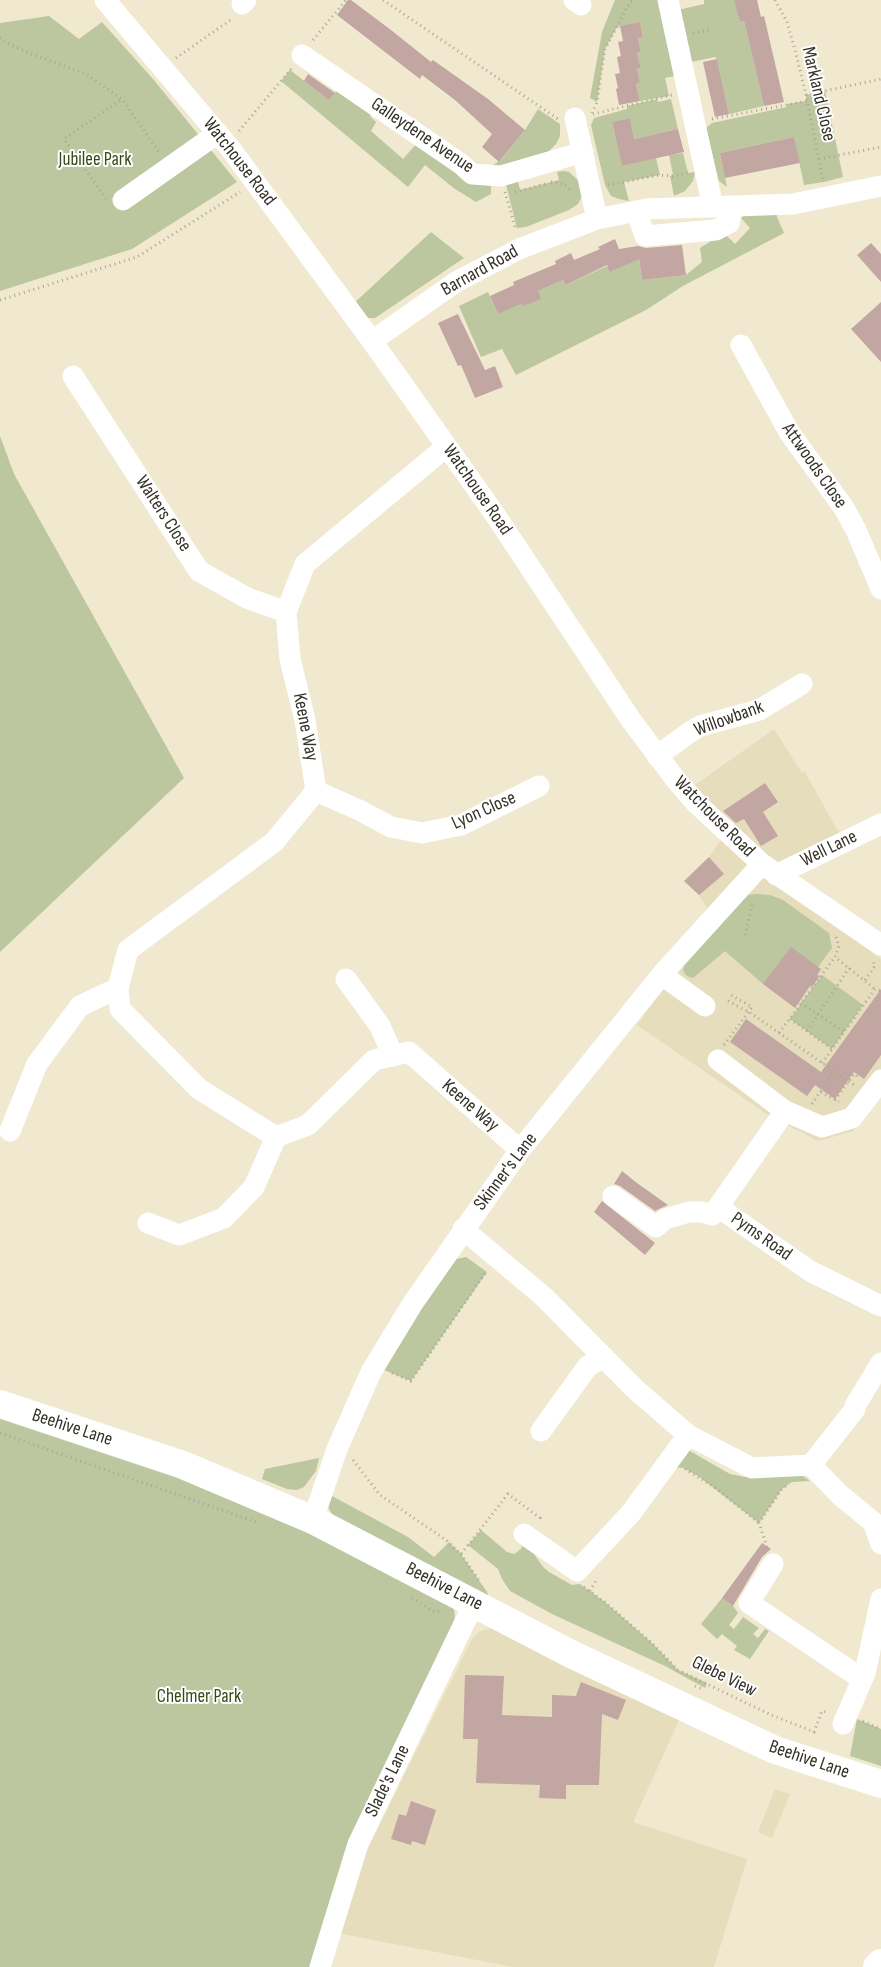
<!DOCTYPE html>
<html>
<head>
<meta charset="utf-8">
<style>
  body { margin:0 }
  canvas { display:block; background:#f0e9d0 }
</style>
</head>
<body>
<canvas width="881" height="1967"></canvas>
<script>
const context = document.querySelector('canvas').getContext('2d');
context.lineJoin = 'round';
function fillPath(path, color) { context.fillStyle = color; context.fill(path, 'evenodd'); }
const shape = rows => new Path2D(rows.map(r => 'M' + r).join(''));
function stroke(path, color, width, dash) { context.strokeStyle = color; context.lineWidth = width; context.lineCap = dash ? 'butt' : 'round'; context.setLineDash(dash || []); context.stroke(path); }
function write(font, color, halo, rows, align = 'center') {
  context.font = font + ' "Sofia Sans Condensed",sans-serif'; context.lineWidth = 4; context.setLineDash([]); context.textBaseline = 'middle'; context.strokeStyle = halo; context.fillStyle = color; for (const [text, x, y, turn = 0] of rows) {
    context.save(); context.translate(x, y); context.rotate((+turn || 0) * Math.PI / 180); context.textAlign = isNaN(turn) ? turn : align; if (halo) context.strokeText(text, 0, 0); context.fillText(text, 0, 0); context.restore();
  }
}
fillPath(shape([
  [774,729,802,773,805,772,835,826,852,849,776,882,881,959,881,1092,853,1131,818,1141,768,1115,637,1025,675,973,717,924,699,895,684,881,709,857,732,825,695,785],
  [491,1628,502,1629,575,1671,635,1698,681,1716,633,1822,747,1859,714,1967,513,1967,337,1933,365,1854,472,1639,480,1631],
  [775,1789,790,1794,772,1838,758,1832]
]), '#e6ddbd');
fillPath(shape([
  [615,0,663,0,680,75,665,78,669,96,640,101,636,84,640,83,637,69,641,68,637,53,641,52,638,38,643,36,640,22,617,27,605,49,597,102,590,98,602,32],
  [704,0,735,0,740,22,744,21,764,106,729,114,717,59,715,57,691,62,678,10,704,4],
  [49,16,79,39,102,22,153,79,237,182,132,249,0,291,0,23],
  [290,70,329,100,343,83,377,107,370,116,376,122,371,131,403,159,419,141,491,184,491,194,476,202,455,189,425,165,408,187,281,81],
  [825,91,843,177,824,182,804,185,794,137,720,153,727,187,719,181,706,128,712,123,787,107,787,104,806,101,806,95],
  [657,99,658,102,671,99,678,129,634,139,630,118,612,122,622,166,656,158,660,175,624,182,629,201,619,199,611,196,605,185,591,125,594,118,627,109,627,106],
  [538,109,560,124,560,136,556,144,548,152,485,170,501,160,525,130],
  [683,153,688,173,695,172,693,181,685,191,674,196,670,176,673,175,669,155],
  [564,171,569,172,580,182,583,194,578,204,569,210,526,227,517,228,505,181,517,178,520,190,559,180,557,172],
  [776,209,777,217,784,233,683,286,646,310,516,375,502,349,481,357,459,306,488,292,498,314,538,291,563,280,566,285,607,266,609,272,637,246,642,280,686,275,702,262,700,248,724,233,735,244,750,228,741,218,748,212],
  [431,232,464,258,375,318,366,318,352,305],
  [0,436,14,474,184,778,0,952],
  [758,894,770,895,783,900,829,933,832,948,818,967,763,984,725,951,693,978,687,976,683,971,684,965,745,895],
  [822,975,863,1005,832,1049,790,1019],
  [466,1257,487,1272,411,1381,384,1370,399,1341,456,1259],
  [0,1414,235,1495,451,1601,454,1609,455,1621,312,1967,0,1967],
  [688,1450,730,1474,745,1477,769,1477,797,1472,810,1481,792,1482,782,1489,759,1523,698,1476,683,1468,672,1467],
  [319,1458,316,1471,304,1487,297,1490,287,1489,262,1479,265,1469],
  [332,1496,408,1537,434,1557,449,1542,461,1554,487,1592,488,1594,485,1601,346,1524,332,1514,327,1505],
  [481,1530,507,1552,514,1554,521,1549,522,1546,534,1554,543,1567,549,1572,572,1585,580,1584,605,1602,652,1643,678,1670,707,1683,705,1688,665,1666,552,1614,510,1591,502,1579,498,1569,468,1545],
  [722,1598,733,1606,738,1613,729,1625,734,1629,743,1617,759,1628,753,1634,758,1638,765,1629,769,1631,750,1659,734,1650,737,1646,722,1634,717,1639,701,1624],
  [857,1719,881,1729,881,1766,850,1756]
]), '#bcc69f');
fillPath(shape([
  [348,0,351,0,391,30,431,62,433,60,488,99,525,130,499,162,482,147,492,134,455,100,422,75,420,79,337,15],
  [734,0,757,0,761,17,764,16,784,102,764,106,744,21,740,22],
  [640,22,643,37,638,38,641,52,637,53,641,68,637,69,640,83,636,84,640,101,619,105,616,89,618,88,615,74,620,73,617,57,621,56,618,42,623,41,620,26],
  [717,59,729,114,715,117,703,62],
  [308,74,335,93,329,100,304,81],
  [630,118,634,139,678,129,684,152,622,166,612,122],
  [794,137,800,163,725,178,720,153],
  [615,239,619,249,638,246,646,248,682,245,686,275,642,280,639,259,609,272,607,265,566,285,563,280,538,291,541,299,523,306,522,303,498,314,490,296,514,285,513,282,556,264,555,261,571,253,574,260,600,249,598,247],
  [871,243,881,254,881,282,857,255],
  [881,302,881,362,851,329],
  [458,314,485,370,495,366,503,387,475,398,461,365,458,366,438,323],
  [765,783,778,802,763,812,778,836,761,846,744,819,736,823,723,811],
  [709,857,724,874,699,895,684,881],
  [791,947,821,969,817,975,820,976,812,987,810,986,795,1008,763,984],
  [881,989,881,1055,864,1079,854,1072,835,1099,815,1085,807,1096,730,1042,746,1019,821,1072],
  [622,1171,637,1183,668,1205,655,1211,620,1186,614,1184],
  [602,1201,655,1243,645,1255,594,1212],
  [762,1543,771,1549,762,1557,733,1606,722,1598],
  [465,1675,504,1676,502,1715,552,1717,552,1695,576,1696,581,1682,626,1700,618,1720,602,1714,599,1785,566,1785,566,1799,539,1798,540,1785,476,1783,478,1739,463,1739],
  [411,1801,436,1810,425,1845,412,1841,411,1845,391,1839,399,1814,406,1816]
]), '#c2a6a1');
stroke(shape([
  [383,0,558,119],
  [775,0,787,22,795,50,806,95,823,181],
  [693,33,709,30],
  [0,38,7,43,29,53,86,74,122,99,159,152],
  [313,40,346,0],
  [176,58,232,19],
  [806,95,881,79],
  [592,113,597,102,605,49,630,2,635,0],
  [593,114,672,95],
  [712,119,807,101],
  [239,131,291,69],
  [819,159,881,147],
  [551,182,564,184,571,191],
  [608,185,660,175,672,176,688,173],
  [505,192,516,230],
  [515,192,545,184],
  [106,199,64,139,122,99],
  [0,300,137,257,240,192],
  [745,935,753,901],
  [836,937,839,946,835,957,875,989],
  [865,980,875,966,873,960],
  [728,1001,749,1012,854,1085],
  [801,1003,844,1032],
  [790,1019,832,1049],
  [807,1031,849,968],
  [779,1033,835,957],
  [724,1045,752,1007,731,995],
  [822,1063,875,989,881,991],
  [821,1092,839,1102],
  [835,1100,854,1074,859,1078],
  [812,1104,834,1071],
  [392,1373,411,1381,486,1272],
  [0,1433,259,1523],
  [353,1460,380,1495,446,1540,461,1554,508,1494,540,1518,537,1521],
  [685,1469,714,1487,759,1523],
  [767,1547,759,1523,782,1489,786,1486],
  [461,1554,480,1582],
  [584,1587,605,1602,652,1643,678,1670,769,1714,814,1732,822,1711,828,1712],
  [590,1591,597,1579],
  [412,1598,435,1612,439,1611],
  [695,1686,704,1690],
  [863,1721,881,1729]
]), '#aba693', 3, [1, 4]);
stroke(shape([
  [105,0,230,148,372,341,496,516,631,720,676,780,696,803,762,864,881,945],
  [574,0,581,5],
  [668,0,713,207],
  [242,4,246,0],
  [302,55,461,164,472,174,501,176,583,152],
  [575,118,597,219],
  [123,200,218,133],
  [636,211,645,236,716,230,729,223,733,206],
  [372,341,456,282,519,249,597,219,647,209,793,204,881,186],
  [741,345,789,432,844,508,856,530,881,589],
  [73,376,199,571,247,598,286,612],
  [657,756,690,732,700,726,759,710,802,684],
  [316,791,359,810,391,827,422,833,461,825,539,786],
  [776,875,881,824],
  [662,975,705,1006],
  [346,979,380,1026,393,1056],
  [118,988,120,1009,199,1089,276,1137],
  [718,1060,785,1111,822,1127,852,1118,881,1080],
  [785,1111,718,1207,810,1271,881,1306],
  [10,1131,37,1064,80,1006,118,988,128,950,274,842,316,791,305,720,290,659,286,612,305,564,446,447],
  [613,1196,656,1227,665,1219,689,1212,702,1212,712,1215,718,1207],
  [148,1223,179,1235,224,1218,254,1187,276,1137,308,1125,374,1060,409,1052,520,1150],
  [463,1229,544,1297,635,1389,688,1435,752,1468,811,1465,855,1409,855,1406,881,1363],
  [541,1431,588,1366,604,1357],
  [811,1465,840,1495,873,1522,881,1544],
  [313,1520,337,1449,371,1372,413,1303,520,1150,664,972,762,864],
  [524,1534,577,1571,631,1513,688,1435],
  [773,1564,749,1603,862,1679],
  [843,1724,865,1673,881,1599],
  [320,1967,358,1844,474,1603]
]), '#fff', 21);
stroke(shape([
  [0,1404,183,1465,313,1520,571,1654,775,1750,881,1784],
  [877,1967,881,1963]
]), '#fff', 28);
write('19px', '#343128', '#fff', [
  ["Markland Close",818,94,77],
  ["Galleydene Avenue",422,136,34],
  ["Watchouse Road",239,162,52],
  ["Barnard Road",480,271,-29],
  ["Attwoods Close",814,466,55],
  ["Watchouse Road",477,490,55],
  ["Walters Close",163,514,57],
  ["Willowbank",729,719,-20],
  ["Keene Way",305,727,79],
  ["Lyon Close",484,811,-24],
  ["Watchouse Road",714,817,45],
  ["Well Lane",829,849,-26],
  ["Keene Way",470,1106,41],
  ["Skinner's Lane",506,1172,-53],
  ["Pyms Road",761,1237,35],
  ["Beehive Lane",72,1428,18],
  ["Beehive Lane",444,1587,27],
  ["Glebe View",724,1677,26],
  ["Beehive Lane",809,1760,19],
  ["Slade's Lane",388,1781,-64]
]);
write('19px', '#3d4716', '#fff', [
  ["Jubilee Park",95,160],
  ["Chelmer Park",199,1697]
]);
</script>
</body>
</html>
